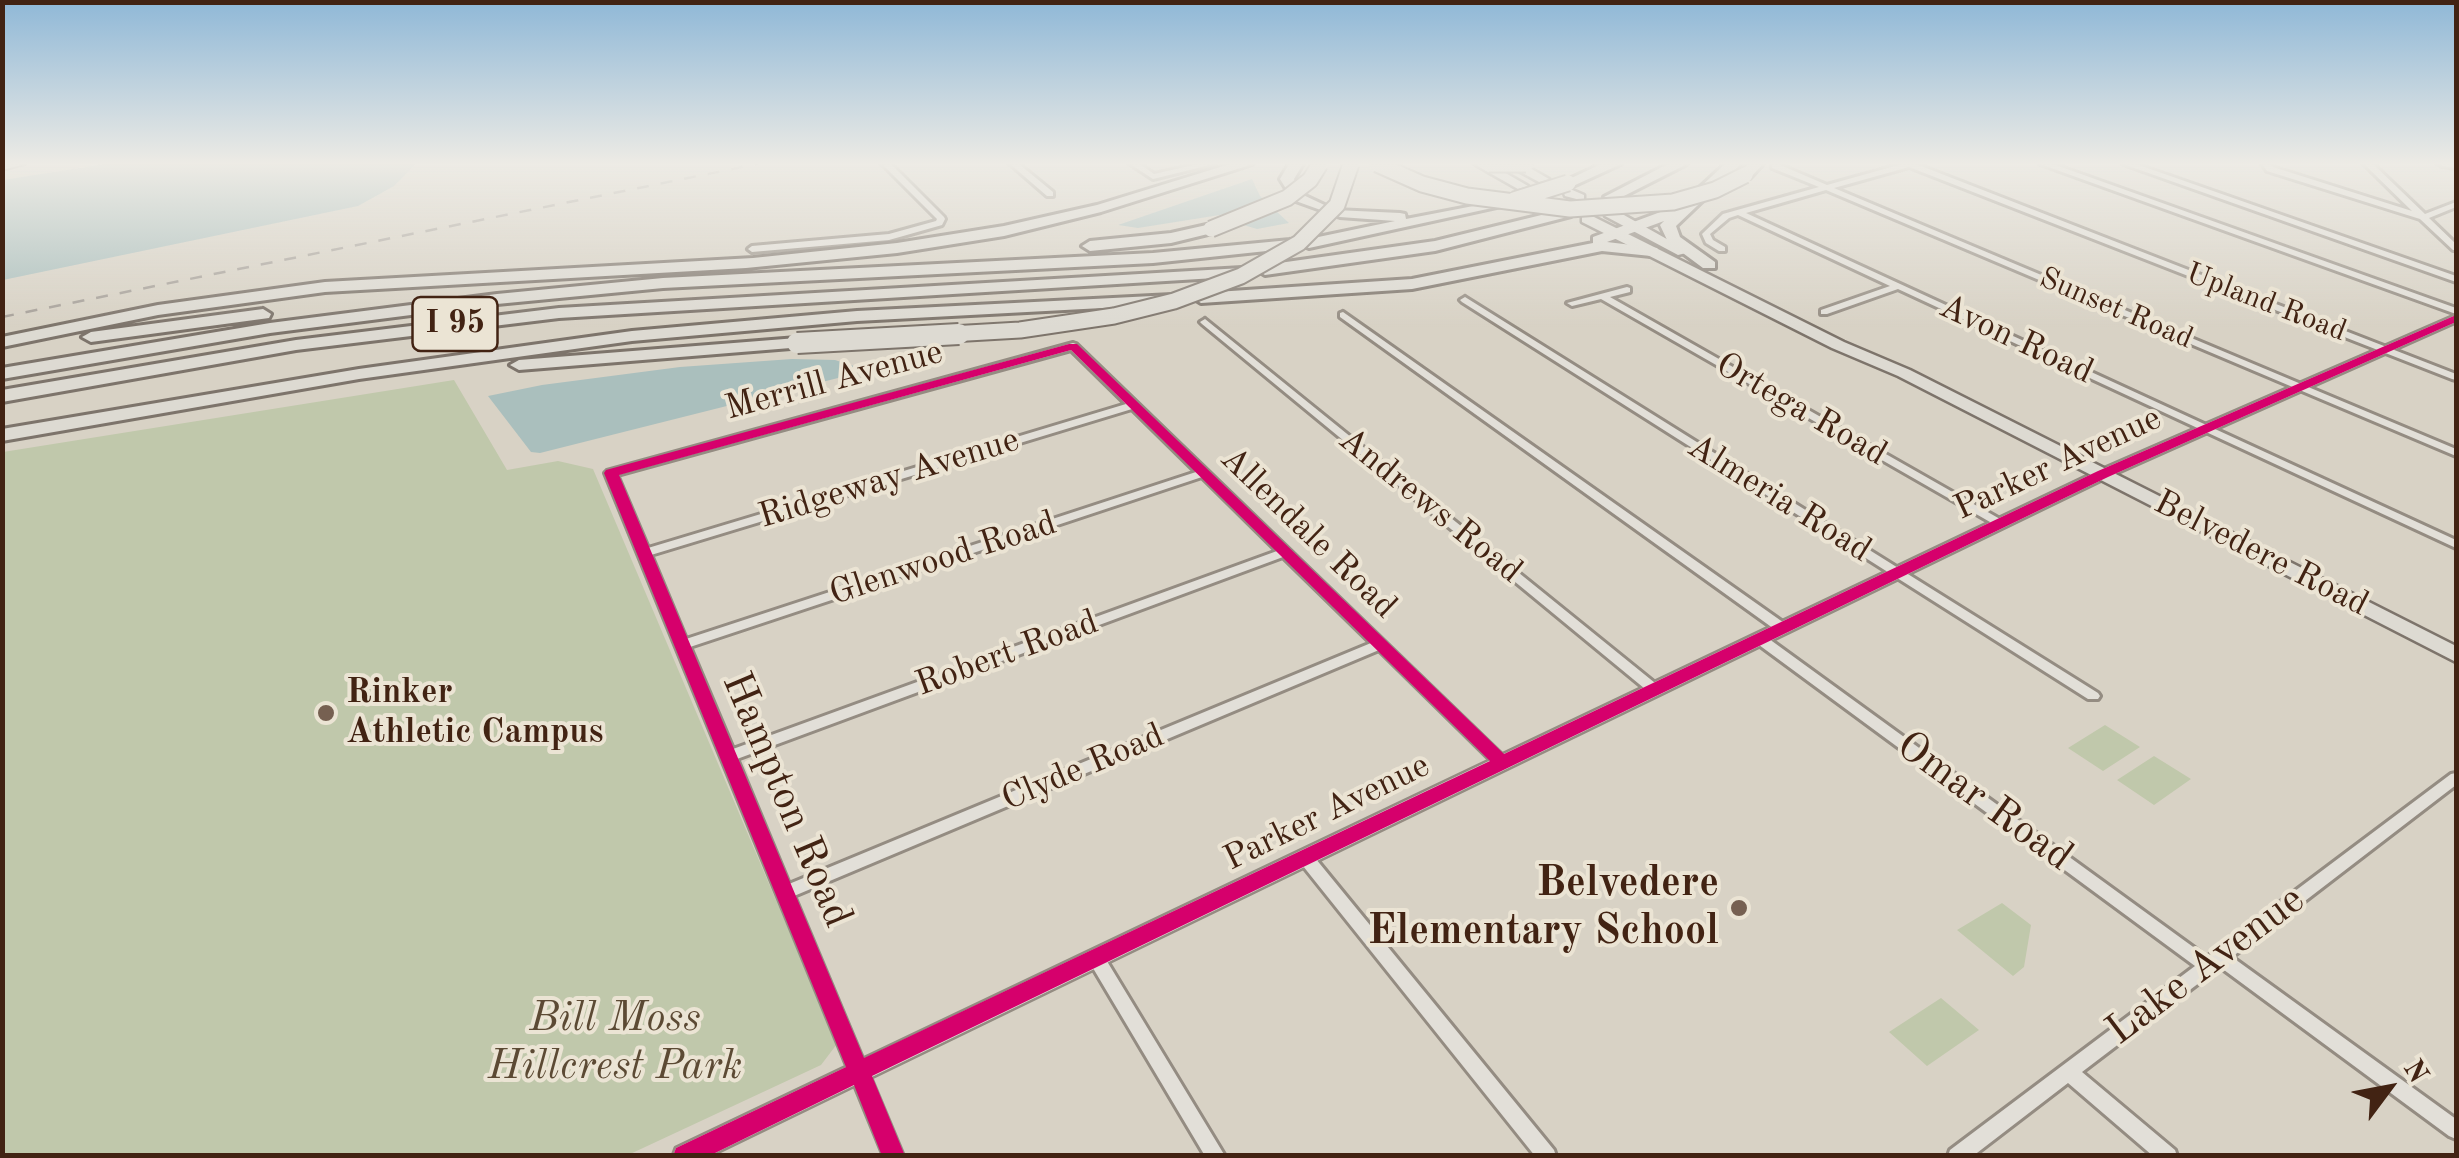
<!DOCTYPE html>
<html>
<head>
<meta charset="utf-8">
<style>
  body { margin:0 }
  #map { position:relative; width:2459px; height:1158px; overflow:hidden; background:#d8d2c5; font-family:"Old Standard TT",serif }
  canvas { display:block }
  .frame { position:absolute; inset:0; border:5px solid #422313; pointer-events:none }
  .north { position:absolute; left:2339px; top:1038px; width:100px; height:100px; -webkit-text-stroke:8px #ebe4d4; paint-order:stroke; rotate:58deg; font-size:28px; font-weight:700; line-height:40px; text-align:center; color:#422313 }
  .north::after { content:''; display:block; margin:auto; width:35px; height:45px; background:#422313; clip-path:polygon(50% 0,100% 100%,50% 72%,0 100%) }
</style>
</head>
<body>
<div id="map">
<canvas width="2459" height="1158"></canvas>
<div class="frame"></div>
<div class="north">N</div>
</div>
<script>
const context = document.querySelector('canvas').getContext('2d');
context.lineJoin = 'round';
function fillPath(path, color) { context.fillStyle = color; context.fill(path, 'evenodd'); }
const shape = rows => new Path2D(rows.map(r => 'M' + r).join(''));
function stroke(path, color, width, dash) { context.strokeStyle = color; context.lineWidth = width; context.lineCap = dash ? 'butt' : 'round'; context.setLineDash(dash || []); context.stroke(path); }
function write(font, color, halo, rows, align = 'center') {
  context.font = font + ' "Old Standard TT",serif'; context.lineWidth = 8; context.setLineDash([]); context.textBaseline = 'middle'; context.strokeStyle = halo; context.fillStyle = color; for (const [text, x, y, turn = 0] of rows) {
    context.save(); context.translate(x, y); context.rotate((+turn || 0) * Math.PI / 180); context.textAlign = isNaN(turn) ? turn : align; if (halo) context.strokeText(text, 0, 0); context.fillText(text, 0, 0); context.restore();
  }
}
fillPath(shape([
  [454,380,507,470,558,461,593,469,837,1044,821,1065,628,1155,3,1155,3,452],
  [2105,725,2140,747,2103,771,2068,748],
  [2154,756,2191,779,2154,805,2117,780],
  [2002,903,2031,925,2024,967,2013,976,1957,930],
  [1941,998,1979,1030,1927,1066,1889,1032]
]), '#c0c8ab');
fillPath(shape([
  [104,164,416,164,394,186,358,206,3,280,3,180],
  [1252,179,1260,196,1289,223,1257,229,1240,224,1234,216,1226,214,1138,228,1118,225],
  [792,359,835,360,857,367,838,378,540,453,531,452,488,396,542,385,680,367]
]), '#aabfbd');
const minor = shape([
  [882,164,891,164,944,217,945,219,942,225,889,240,752,252,748,249,752,246,889,234,936,221,937,219,882,164],
  [1010,164,1019,164,1053,192,1053,196,1047,196,1010,164],
  [1130,164,1140,164,1154,174,1198,164,1214,164,1153,179,1130,164],
  [1772,164,1778,164,1827,185,1902,164,1916,164,2456,374,2456,380,2452,379,1909,167,1834,188,2456,449,2456,456,1826,190,1746,213,2456,540,2456,548,1898,289,1827,314,1821,314,1821,310,1890,286,1738,215,1729,218,1710,234,1713,240,1725,247,1725,251,1719,251,1706,243,1702,234,1723,214,1819,187,1772,168,1772,164],
  [2040,164,2053,164,2456,308,2456,314,2040,164],
  [2123,164,2136,164,2456,276,2456,282,2123,164],
  [2262,164,2270,164,2273,167,2412,211,2364,164,2373,164,2425,214,2456,202,2456,207,2429,218,2456,244,2456,250,2453,250,2420,219,2267,171,2262,164],
  [2438,164,2456,164,2456,168,2442,166,2438,164],
  [1627,287,1630,288,1630,292,1610,297,2007,523,2001,527,1997,526,1601,299,1572,306,1567,303,1627,287],
  [1465,297,2098,693,2100,696,2098,699,2088,699,1462,302,1460,300,1465,297],
  [1343,312,1787,625,1789,628,1787,631,1777,631,1340,317,1340,313,1343,312],
  [1205,319,1660,687,1662,690,1660,693,1650,693,1202,324,1200,322,1205,319],
  [1073,343,1076,344,1509,762,1507,766,1502,767,1497,766,1379,650,794,896,903,1156,884,1156,605,473,607,471,1073,343],
  [1071,350,1126,404,648,548,617,475,1071,350],
  [1132,409,1196,472,686,639,651,555,1132,409],
  [1202,477,1277,551,733,749,690,647,1202,477],
  [1283,557,1371,643,789,884,737,759,1283,557],
  [1760,635,1765,636,2207,957,2451,774,2456,773,2456,785,2232,957,2456,1119,2456,1139,2449,1136,2220,967,2082,1072,2175,1150,2177,1156,2153,1156,2068,1083,1973,1156,1948,1156,1950,1150,2195,966,1755,642,1753,639,1760,635],
  [1305,851,1311,853,1554,1150,1556,1156,1535,1156,1299,861,1297,857,1299,853,1305,851],
  [1096,951,1102,953,1225,1156,1205,1156,1090,963,1088,958,1090,953,1096,951]
]);
const tertiary = shape([
  [2456,315,2456,322,2108,477,709,1156,673,1156,676,1148,2098,471,2456,315]
]);
const secondary = shape([
  [2,164,25,164,2,170,2,164]
]);
const primary = shape([
  [1474,164,1490,164,1528,186,1518,189,1474,164],
  [1506,164,1523,164,1549,179,1539,182,1506,164],
  [1570,189,1584,195,1584,201,1565,196,1564,193,1570,189],
  [1605,210,1615,210,1690,252,1678,255,1605,216,1605,210],
  [1582,216,1592,216,1844,342,1910,370,2456,646,2456,662,1898,376,1832,348,1582,222,1582,216]
]);
const motorway = shape([
  [1230,164,1253,164,1101,212,1004,236,897,253,746,268,325,292,158,315,2,347,2,337,158,305,325,282,753,258,897,243,1004,226,1097,205,1230,164],
  [1289,164,1303,164,1294,179,1299,193,1335,210,1400,213,1405,214,1406,219,1494,202,1501,206,1309,248,1304,246,1304,240,1395,221,1340,217,1293,200,1280,179,1289,164],
  [1601,164,1621,164,1573,186,1561,183,1601,164],
  [1668,164,1687,164,1616,200,1604,197,1668,164],
  [1725,164,1741,164,1676,226,1680,237,1715,262,1715,268,1703,268,1668,242,1660,225,1664,221,1607,242,1657,248,1659,251,1651,256,1602,251,1412,289,1201,303,1193,298,1201,293,1412,279,1593,243,1593,237,1682,204,1725,164],
  [1748,164,1763,164,1750,178,1740,178,1738,175,1748,164],
  [1566,209,1571,210,1571,216,1435,251,1265,275,1257,270,1265,265,1435,241,1566,209],
  [1211,224,1216,226,1216,232,1171,243,1090,251,1082,246,1090,241,1171,233,1211,224],
  [1290,240,1298,245,1295,248,1153,263,663,288,497,304,270,333,2,379,2,368,270,323,497,294,663,278,1153,253,1290,240],
  [1242,268,1248,270,1248,276,559,318,296,350,2,402,2,390,296,340,559,308,1242,268],
  [1172,295,1178,296,1178,304,857,321,632,341,359,379,2,441,2,429,359,369,632,331,857,311,1172,295],
  [263,309,271,314,269,318,91,342,82,337,91,332,263,309],
  [797,338,803,339,803,347,519,370,510,365,519,360,797,338]
]);
stroke(minor, '#948c82', 6);
stroke(tertiary, '#948c82', 5);
stroke(secondary, '#7d746b', 4);
stroke(primary, '#7d746b', 5);
stroke(motorway, '#7d746b', 6);
fillPath(minor, '#e2dfd8');
fillPath(tertiary, '#e2dfd8');
fillPath(secondary, '#e2dfd8');
fillPath(primary, '#dddad2');
fillPath(motorway, '#dddad2');
stroke(shape([
  [2,317,757,164]
]), '#a6a099', 2.5, [12, 12]);
const motorwayBridgeFar1 = shape([
  [1377,164,1422,184,1467,196,1570,209,1673,202,1715,190,1745,175],
  [1489,164,1526,164],
  [1514,200,1568,183],
  [1211,229,1287,198,1310,180,1320,164],
  [916,336,1020,330,1114,316,1174,301,1241,276,1299,243,1337,205,1351,164]
]);
const motorwayBridge = shape([
  [797,343,959,334]
]);
stroke(motorwayBridgeFar1, '#7d746b', 19, []);
stroke(motorwayBridge, '#7d746b', 24, []);
stroke(motorwayBridgeFar1, '#dddad2', 15);
stroke(motorwayBridge, '#dddad2', 20);
fillPath(shape([
  [2456,315,2456,322,2108,477,872,1076,905,1156,882,1156,854,1085,709,1156,673,1156,676,1148,846,1067,604,473,606,470,1069,344,1077,344,1504,754,2098,471,2456,315],
  [1071,350,1490,761,864,1058,619,475,1071,350]
]), '#d6006c');
const sky = context.createLinearGradient(0, 0, 0, 327);
sky.addColorStop(0, '#8fb8d7');
sky.addColorStop(0.5, '#edebe5');
sky.addColorStop(1, '#edebe500');
context.fillStyle = sky;
context.fillRect(0, 0, 2459, 327);
for (const [x, y, r, color] of [
  [326,713,10,"#766051"],
  [1739,908,10,"#766051"]
]) { const dot = new Path2D(); dot.arc(x, y, r, 0, 2 * Math.PI); context.fillStyle = color; context.fill(dot); stroke(dot, '#ebe4d4', 4); }
write('30px', '#422313', '#ebe4d4', [
  ["Upland Road",2266,303,21],
  ["Sunset Road",2116,309,23]
]);
for (const [x, y, w] of [
  [455,324,85]
]) { const box = new Path2D(); box.roundRect(x - w / 2, y - 27, w, 54, 8); context.fillStyle = '#ebe4d4'; context.fill(box); stroke(box, '#422313', 2.5); }
write('bold 32px', '#422313', null, [
  ["I 95",455,324]
]);
write('35px', '#422313', '#ebe4d4', [
  ["Avon Road",2016,340,25],
  ["Merrill Avenue",834,381,-15],
  ["Ortega Road",1801,410,30],
  ["Parker Avenue",2058,464,-25],
  ["Ridgeway Avenue",889,479,-17],
  ["Almeria Road",1779,499,32],
  ["Andrews Road",1430,506,39],
  ["Allendale Road",1308,533,44],
  ["Belvedere Road",2261,554,27],
  ["Glenwood Road",943,559,-18],
  ["Robert Road",1007,654,-20],
  ["Clyde Road",1083,768,-23],
  ["Parker Avenue",1327,813,-26]
]);
write('bold 35px', '#422313', '#ebe4d4', [
  ["Rinker",346,693],
  ["Athletic Campus",346,733]
], 'left');
write('42px', '#422313', '#ebe4d4', [
  ["Hampton Road",786,800,67],
  ["Omar Road",1984,802,36],
  ["Lake Avenue",2206,966,-37]
]);
write('bold 42px', '#422313', '#ebe4d4', [
  ["Belvedere",1719,884],
  ["Elementary School",1719,932]
], 'right');
write('italic 42px', '#5c4a34', '#ebe4d4', [
  ["Bill Moss",615,1019],
  ["Hillcrest Park",615,1067]
]);
</script>
</body>
</html>
